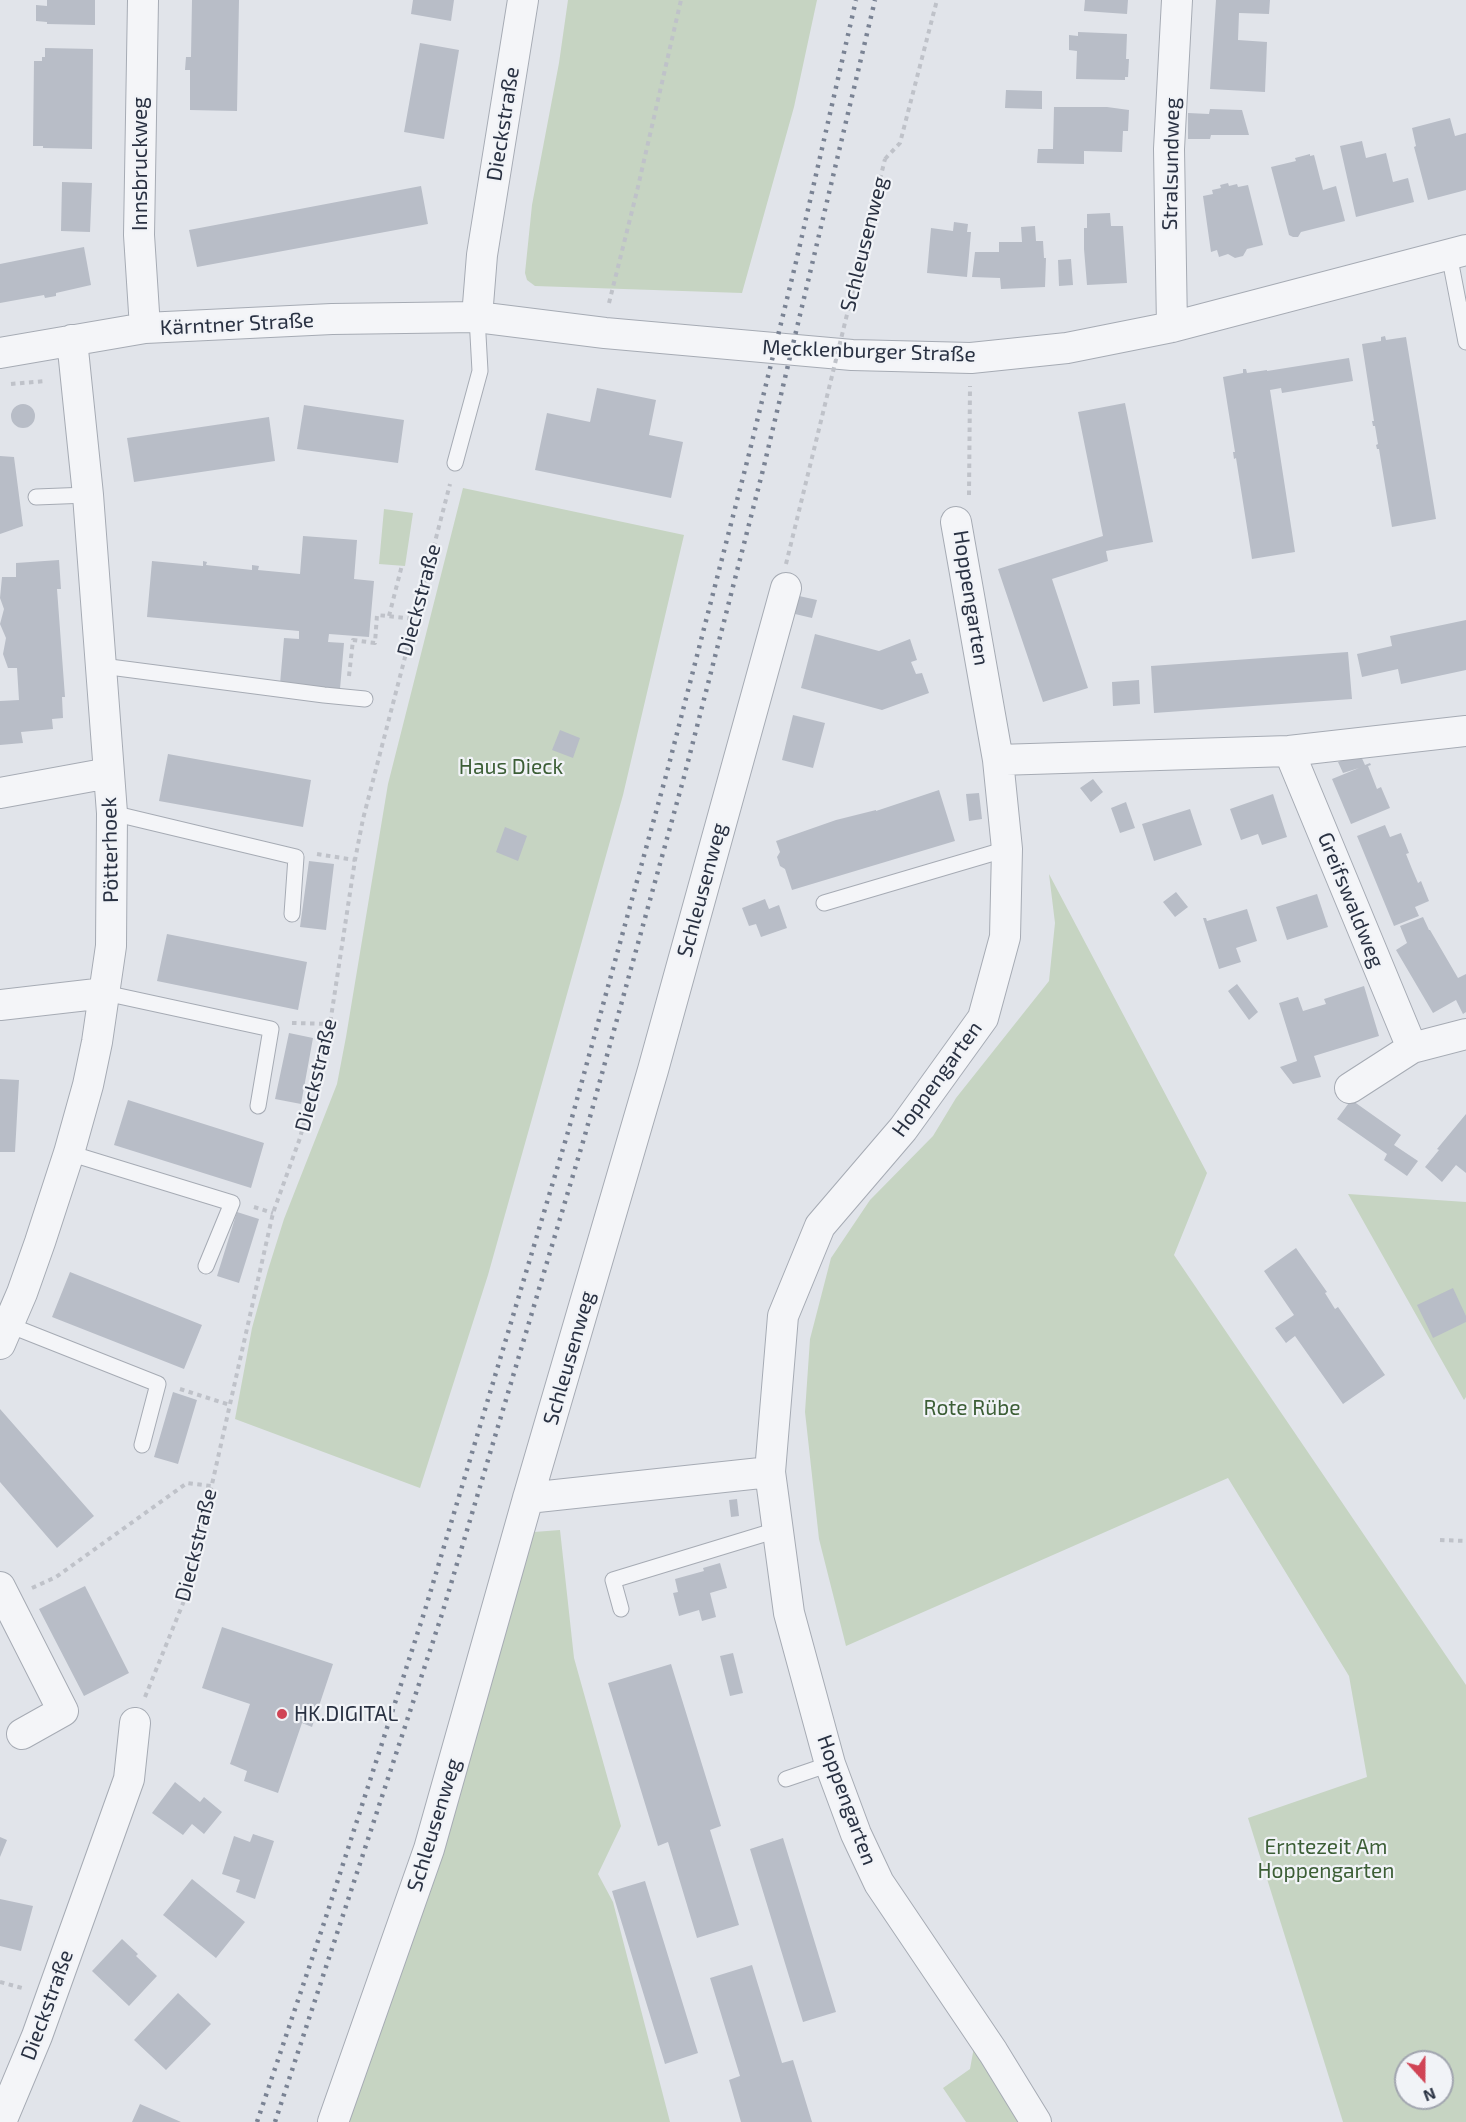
<!DOCTYPE html>
<html>
<head>
<meta charset="utf-8">
<style>
  body { margin:0 }
  #map { position:relative; width:1466px; height:2122px; overflow:hidden; background:#e1e4ea; font-family:"Exo 2",sans-serif }
  canvas { display:block }
  .north { position:absolute; left:1394px; top:2050px; width:60px; height:60px; box-sizing:border-box; background:#f1f3f7; border:2px solid #a1a5af; border-radius:50%; rotate:159deg; font-size:16px; font-weight:700; line-height:24px; text-align:center; color:#293142 }
  .north::after { content:''; display:block; margin:auto; width:21px; height:27px; background:#d04455; clip-path:polygon(50% 0,100% 100%,50% 72%,0 100%) }
</style>
</head>
<body>
<div id="map">
<canvas width="1466" height="2122"></canvas>
<div class="north">N</div>
</div>
<script>
const context = document.querySelector('canvas').getContext('2d');
context.lineJoin = 'round';
function fillPath(path, color) { context.fillStyle = color; context.fill(path, 'evenodd'); }
const shape = rows => new Path2D(rows.map(r => 'M' + r).join(''));
function stroke(path, color, width, dash) { context.strokeStyle = color; context.lineWidth = width; context.lineCap = dash ? 'butt' : 'round'; context.setLineDash(dash || []); context.stroke(path); }
function write(font, color, halo, rows, align = 'center') {
  context.font = font + ' "Exo 2",sans-serif'; context.lineWidth = 4.5; context.setLineDash([]); context.textBaseline = 'middle'; context.strokeStyle = halo; context.fillStyle = color; for (const [text, x, y, turn = 0] of rows) {
    context.save(); context.translate(x, y); context.rotate((+turn || 0) * Math.PI / 180); context.textAlign = isNaN(turn) ? turn : align; if (halo) context.strokeText(text, 0, 0); context.fillText(text, 0, 0); context.restore();
  }
}
fillPath(shape([
  [568,0,817,0,794,107,742,293,535,286,527,280,525,273,532,205,559,63],
  [463,488,684,535,623,795,488,1275,420,1488,235,1419,252,1328,268,1270,284,1219,337,1084,346,1037,388,784],
  [384,509,413,513,405,566,379,564],
  [1049,874,1207,1173,1174,1255,1466,1685,1466,2122,1343,2122,1248,1818,1367,1777,1349,1676,1228,1478,846,1646,819,1539,805,1412,810,1339,831,1258,870,1200,933,1136,956,1098,1049,981,1055,923],
  [1406,2062,1442,2062,1442,2098,1406,2098],
  [1348,1194,1466,1202,1466,1397,1464,1400],
  [560,1530,574,1658,621,1826,598,1874,613,1902,670,2122,349,2122,441,1854,534,1532],
  [974,2047,1023,2122,966,2122,943,2088,970,2069]
]), '#c6d4c2');
fillPath(shape([
  [47,0,95,0,95,25,47,24,47,22,36,21,36,5,47,6],
  [192,0,239,0,237,111,190,110,190,70,185,70,186,57,191,57],
  [413,0,454,0,451,21,411,14],
  [1085,0,1128,0,1127,14,1084,11],
  [1216,0,1270,0,1269,14,1239,13,1238,40,1267,42,1265,92,1210,89],
  [1078,32,1127,34,1126,59,1129,59,1128,77,1125,77,1125,80,1076,79,1077,51,1069,50,1069,35,1078,36],
  [420,43,459,50,444,139,404,132],
  [45,48,93,49,92,149,43,148,43,146,33,146,34,61,42,61,42,57,45,57],
  [1006,90,1042,91,1042,109,1005,108],
  [1054,107,1107,107,1129,110,1128,131,1123,131,1122,152,1084,151,1084,164,1037,163,1038,149,1053,149],
  [1210,109,1242,110,1249,135,1211,135,1210,139,1188,139,1188,113,1209,114],
  [1450,118,1455,136,1466,133,1466,190,1428,200,1414,147,1416,146,1412,128],
  [1362,141,1366,158,1386,153,1393,182,1408,178,1414,202,1356,217,1340,146],
  [1310,154,1310,156,1314,155,1323,190,1336,186,1345,221,1301,232,1298,237,1293,237,1289,235,1271,167,1296,161,1295,158],
  [62,182,92,183,90,232,61,231],
  [1228,183,1229,186,1237,184,1238,187,1248,185,1263,245,1247,249,1243,256,1235,258,1228,254,1219,257,1217,250,1211,252,1203,196,1213,194,1212,190,1221,188,1220,185],
  [421,186,428,224,197,267,189,230],
  [1110,213,1111,226,1123,226,1127,283,1087,285,1084,249,1084,228,1087,228,1087,214],
  [954,222,968,224,967,232,971,232,967,277,927,273,931,228,953,231],
  [1035,226,1036,241,1043,241,1044,258,1046,258,1045,287,1001,289,1000,278,972,277,975,252,999,252,999,242,1022,242,1021,227],
  [84,247,91,285,56,293,56,296,45,298,44,295,0,303,0,264],
  [1071,259,1073,285,1059,286,1058,260],
  [1385,336,1386,340,1406,337,1436,519,1392,527,1379,449,1377,449,1376,445,1378,444,1375,426,1373,426,1372,421,1374,421,1362,344,1381,341,1381,337],
  [1349,358,1353,381,1282,393,1281,388,1270,390,1295,552,1252,559,1236,458,1234,459,1233,452,1235,452,1223,377,1243,373,1243,369,1246,369,1247,373,1267,370,1267,371],
  [597,388,656,400,649,435,683,442,671,498,535,470,547,413,590,422],
  [1125,403,1153,542,1106,551,1108,561,1052,579,1088,688,1043,702,998,569,1103,536,1078,412],
  '11 416a12 12 0 1 1 24 0a12 12 0 1 1-24 0Z',
  [304,405,404,420,398,463,297,449],
  [269,417,275,461,134,482,127,438],
  [0,456,14,457,23,526,0,534],
  [303,536,357,540,354,579,374,581,369,637,329,634,328,642,344,643,340,689,280,684,284,638,299,639,299,631,147,617,152,561,203,566,203,561,207,562,206,565,252,570,252,565,259,566,258,570,300,574],
  [59,560,61,589,57,589,65,697,62,697,63,718,52,719,53,729,21,732,23,743,0,745,0,701,19,700,17,668,8,668,3,654,6,638,0,624,4,609,0,598,2,577,16,577,16,563],
  [799,596,817,600,812,618,795,614],
  [1466,620,1466,670,1401,684,1398,669,1362,677,1357,654,1392,646,1390,636],
  [815,634,879,651,910,639,917,660,911,662,916,674,922,673,929,693,882,710,801,688],
  [1348,652,1352,699,1154,713,1151,666],
  [1139,680,1140,704,1113,706,1112,682],
  [793,715,825,723,813,768,782,760],
  [560,730,580,738,573,758,552,750],
  [168,754,311,780,303,827,159,801],
  [1360,754,1365,765,1370,763,1371,765,1368,766,1377,789,1381,787,1390,808,1351,824,1332,779,1359,768,1343,773,1338,762],
  [1093,779,1103,792,1091,802,1080,788],
  [939,790,955,841,792,890,785,869,780,866,777,857,780,852,776,841,836,820,876,810,876,811],
  [979,793,982,819,969,821,966,794],
  [1273,794,1287,837,1262,845,1258,834,1241,840,1230,809],
  [1126,802,1135,828,1120,833,1111,808],
  [1190,809,1202,845,1154,861,1142,824],
  [1385,825,1390,837,1401,833,1409,853,1406,854,1412,869,1418,883,1421,881,1429,901,1415,907,1419,916,1394,926,1357,836],
  [505,827,527,836,518,861,496,852],
  [309,861,334,864,326,930,300,927],
  [1176,892,1188,907,1175,917,1163,902],
  [1317,894,1328,927,1287,940,1276,907],
  [765,899,769,909,779,905,787,928,761,937,756,924,749,926,742,908],
  [1247,909,1257,941,1236,948,1241,962,1219,969,1203,918,1206,918,1207,921],
  [1423,917,1429,930,1430,930,1458,978,1466,974,1466,1012,1463,1014,1456,1000,1433,1013,1396,950,1407,943,1400,926],
  [167,934,307,962,298,1010,157,981],
  [1237,984,1258,1012,1249,1020,1228,991],
  [1364,986,1379,1036,1314,1056,1321,1077,1293,1084,1280,1067,1297,1061,1279,1003,1298,997,1303,1011,1326,1004,1324,999],
  [289,1033,313,1038,301,1104,275,1099],
  [0,1079,19,1080,15,1152,0,1152],
  [1354,1096,1353,1101,1401,1135,1394,1145,1418,1161,1407,1176,1384,1160,1387,1154,1337,1119],
  [128,1100,264,1143,251,1188,114,1145],
  [1466,1114,1466,1173,1456,1165,1442,1182,1425,1167,1439,1150,1437,1149],
  [237,1212,259,1219,239,1283,217,1276],
  [1296,1248,1327,1292,1325,1293,1335,1309,1338,1307,1385,1375,1343,1404,1295,1336,1286,1343,1275,1328,1294,1315,1264,1271],
  [70,1272,202,1325,184,1369,52,1317],
  [1453,1288,1466,1316,1466,1322,1433,1338,1417,1305],
  [173,1392,197,1400,178,1464,154,1457],
  [0,1409,94,1516,57,1548,0,1482],
  [737,1499,739,1516,731,1517,729,1500],
  [720,1563,727,1588,710,1593,716,1617,702,1621,699,1610,679,1616,673,1593,678,1592,675,1579,704,1571,703,1568],
  [85,1586,129,1673,84,1696,39,1609],
  [222,1627,333,1664,312,1727,302,1723,278,1793,244,1781,247,1771,230,1764,250,1704,202,1688],
  [733,1653,743,1693,730,1696,720,1656],
  [671,1664,721,1826,710,1830,739,1925,697,1938,668,1842,658,1846,608,1683],
  [175,1782,200,1802,204,1797,222,1812,204,1834,192,1824,183,1835,152,1813],
  [253,1834,274,1841,255,1899,236,1892,240,1880,222,1874,234,1836,250,1842],
  [0,1837,7,1840,0,1857],
  [783,1838,836,2012,803,2022,750,1849],
  [192,1879,245,1922,216,1958,163,1915],
  [645,1881,698,2053,665,2064,612,1891],
  [0,1899,33,1906,21,1951,0,1946],
  [122,1939,138,1954,136,1956,157,1976,129,2006,92,1971],
  [752,1965,782,2063,793,2060,812,2122,741,2122,729,2080,740,2076,710,1978],
  [178,1993,211,2024,166,2070,134,2040],
  [140,2104,181,2122,132,2122]
]), '#b8bdc7');
const service = shape([
  [1449,254,1466,342],
  [455,463,480,371,477,317],
  [36,497,88,495],
  [102,666,324,695,365,699],
  [112,813,296,857,292,914],
  [824,903,1007,849],
  [105,993,271,1029,258,1106],
  [69,1153,232,1203,206,1266],
  [9,1325,158,1384,142,1445],
  [621,1609,613,1580,777,1530],
  [786,1779,830,1764]
]);
const minor = shape([
  [143,0,139,235,145,328],
  [477,317,482,255,523,0],
  [1172,327,1169,149,1177,0],
  [0,353,145,328,332,319,477,317,605,333,852,355,971,358,1067,348,1172,327,1466,250],
  [956,522,998,760,1007,849,1005,937,983,1018,903,1129,820,1226,783,1316,770,1472,789,1613,830,1764,856,1834,879,1883,993,2052,1036,2122],
  [1289,751,1412,1048],
  [998,760,1289,751,1466,731],
  [0,793,109,773],
  [0,1005,105,993],
  [1350,1088,1412,1048,1466,1034],
  [0,1344,22,1293,40,1242,69,1153,88,1085,97,1042,111,946,112,813,88,495,72,340],
  [528,1498,770,1472],
  [0,1587,63,1711,22,1734],
  [1,2122,37,2036,129,1779,135,1723],
  [333,2122,429,1849,528,1498,653,1070,786,588]
]);
stroke(service, '#a6abb4', 17);
stroke(minor, '#a6abb4', 32);
stroke(shape([
  [885,159,900,143,937,0],
  [609,303,637,191,681,0],
  [11,384,46,381],
  [969,495,970,386],
  [389,616,402,565],
  [349,676,353,640,375,643,377,615,414,619],
  [317,854,355,860],
  [292,1023,330,1024],
  [254,1207,273,1213],
  [180,1389,230,1405],
  [1440,1540,1466,1541],
  [32,1588,56,1577,187,1483,211,1486],
  [145,1697,188,1591,273,1213,300,1138,330,1024,355,860,363,819,450,484],
  [0,1982,22,1988]
]), '#bfc2c9', 4, [4.5, 4.5]);
stroke(service, '#f4f5f8', 15);
stroke(minor, '#f4f5f8', 30);
stroke(shape([
  [257,2122,324,1923,425,1610,568,1132,667,772,749,454,796,262,856,0],
  [275,2122,442,1614,585,1135,684,777,764,466,875,0]
]), '#7a8394', 4.5, [3, 6]);
stroke(shape([
  [786,564,885,159]
]), '#bfc2c9', 4, [4.5, 4.5]);
for (const [x, y, r, color] of [
  [282,1714,6,"#d04455"]
]) { const dot = new Path2D(); dot.arc(x, y, r, 0, 2 * Math.PI); context.fillStyle = color; context.fill(dot); stroke(dot, '#f1f3f7', 2); }
write('21px', '#293142', '#f1f3f7', [
  ["Dieckstraße",503,124,-81],
  ["Innsbruckweg",140,164,-90],
  ["Stralsundweg",1171,164,-89],
  ["Schleusenweg",864,244,-76],
  ["Kärntner Straße",237,324,-3],
  ["Mecklenburger Straße",869,351,2],
  ["Hoppengarten",971,598,81],
  ["Dieckstraße",419,600,-75],
  ["Pötterhoek",110,850,-91],
  ["Schleusenweg",702,890,-75],
  ["Greifswaldweg",1351,900,68],
  ["Dieckstraße",316,1075,-76],
  ["Hoppengarten",937,1079,-54],
  ["Schleusenweg",569,1358,-74],
  ["Dieckstraße",196,1545,-76],
  ["Hoppengarten",847,1800,70],
  ["Schleusenweg",434,1825,-73],
  ["Dieckstraße",47,2005,-70]
]);
write('21px', '#3c5e36', '#f1f3f7', [
  ["Haus Dieck",511,767],
  ["Rote Rübe",972,1408],
  ["Erntezeit Am",1326,1847],
  ["Hoppengarten",1326,1871]
]);
write('21px', '#293142', '#f1f3f7', [
  ["HK.DIGITAL",294,1714]
], 'left');
</script>
</body>
</html>
